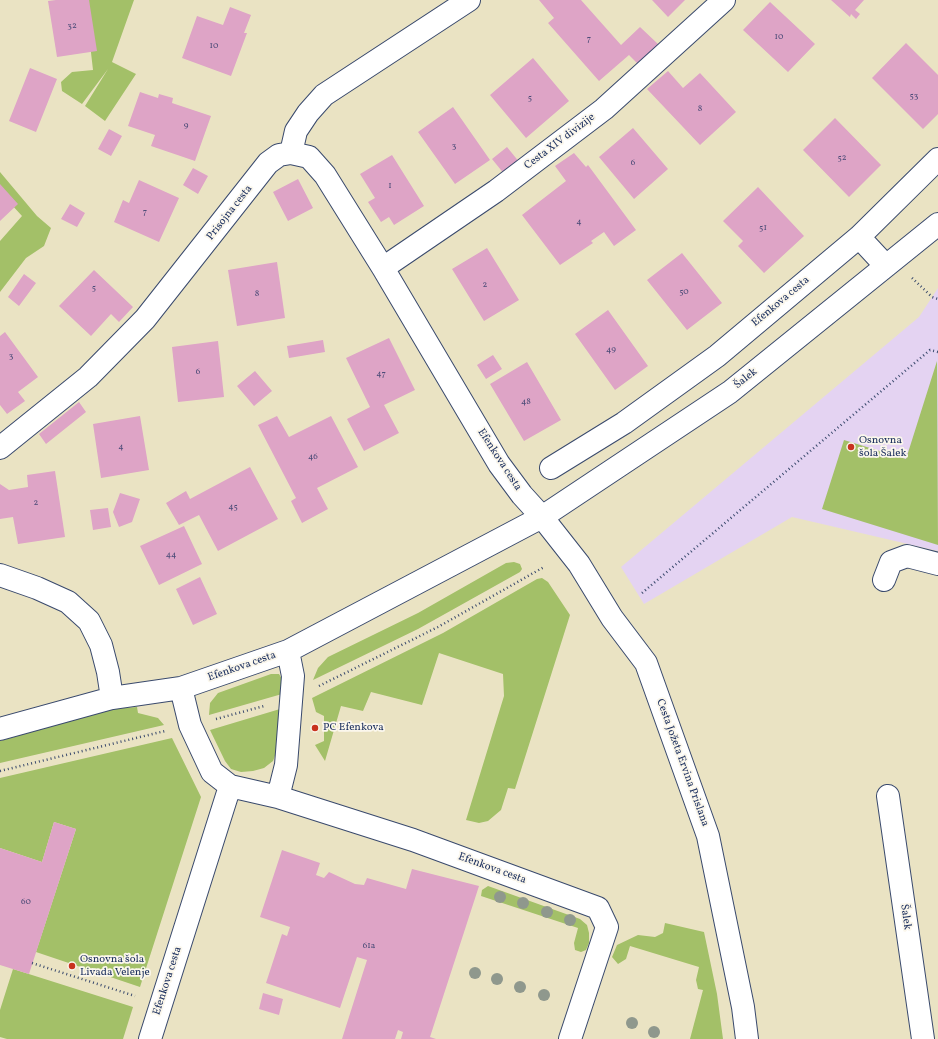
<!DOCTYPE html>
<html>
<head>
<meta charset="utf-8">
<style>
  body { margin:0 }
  canvas { display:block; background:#eae3c3 }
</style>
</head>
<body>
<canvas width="938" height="1039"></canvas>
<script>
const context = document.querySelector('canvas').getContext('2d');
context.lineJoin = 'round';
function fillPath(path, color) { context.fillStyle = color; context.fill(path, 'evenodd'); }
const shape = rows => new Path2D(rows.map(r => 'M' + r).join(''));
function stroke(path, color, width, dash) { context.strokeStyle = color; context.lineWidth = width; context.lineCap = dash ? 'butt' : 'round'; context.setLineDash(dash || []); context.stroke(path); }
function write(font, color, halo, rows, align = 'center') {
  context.font = font + ' Vollkorn,serif'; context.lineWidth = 3.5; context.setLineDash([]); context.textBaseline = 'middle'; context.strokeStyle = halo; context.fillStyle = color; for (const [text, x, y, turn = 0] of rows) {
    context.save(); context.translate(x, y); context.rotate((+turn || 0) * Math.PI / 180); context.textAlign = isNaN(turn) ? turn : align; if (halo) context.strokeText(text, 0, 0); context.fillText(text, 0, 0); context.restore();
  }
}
fillPath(shape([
  [938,288,938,551,792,517,644,604,621,567,919,317]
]), '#e4d3f2');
fillPath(shape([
  [85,0,134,0,112,62,136,74,105,121,85,106,108,69,82,104,62,91,61,82,72,72,93,70],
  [0,172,37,216,51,228,44,246,26,258,0,292,0,241,22,216,0,192],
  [937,361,938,545,822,509,844,440,906,459],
  [514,562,520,564,522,569,520,572,418,629,313,680,318,668,328,657,418,613,506,563],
  [542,578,548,582,570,615,515,789,508,788,501,810,488,821,479,823,466,820,504,696,503,674,439,653,422,705,371,692,363,711,341,706,325,761,315,745,324,741,324,716,316,712,312,698,443,633,537,579],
  [271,674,279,674,282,679,282,694,209,715,210,703,218,693],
  [137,707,138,713,158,718,164,725,0,763,0,741,112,709],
  [280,709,276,753,273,761,264,768,253,771,241,772,231,769,225,761,210,730],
  [172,738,201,797,140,987,36,952,76,829,54,822,42,862,0,848,0,778],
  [488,886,580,919,587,925,589,933,589,943,586,950,581,952,575,950,574,943,578,928,481,896,482,890],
  [665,923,704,932,717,994,723,1039,690,1039,703,990,698,989,696,980,699,967,630,946,626,959,618,964,612,957,617,945,638,935,655,937,663,933],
  [13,969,133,1007,123,1039,7,1039,0,1037,0,1010]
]), '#a3c068');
fillPath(shape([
  [56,0,89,0,97,51,57,57,48,1],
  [539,0,581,0,621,45,640,27,658,44,638,64,629,55,599,81,548,23,554,18],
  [652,0,685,0,668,17],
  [831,0,864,0,855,10,860,14,856,19,851,14,850,17],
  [770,2,815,44,788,72,743,30],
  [230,7,251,15,244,33,247,33,231,76,182,58,197,16,223,25],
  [906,43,938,75,938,114,923,129,872,78],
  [533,58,569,101,526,138,490,95],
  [30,68,57,79,36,132,9,121],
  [668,71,683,88,700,73,736,112,700,145,647,89],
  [140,92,158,98,159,94,173,98,172,103,211,116,195,161,151,146,155,135,128,126],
  [453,107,490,160,455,184,418,132],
  [835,118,881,165,849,197,803,150],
  [633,128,668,169,634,199,599,157],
  [109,129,122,136,111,156,98,149],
  [507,147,520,163,505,175,492,159],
  [574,153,586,167,588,165,636,230,614,246,604,232,591,241,593,243,560,265,522,215,566,181,555,166],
  [392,155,424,206,394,225,389,217,381,222,368,202,375,198,360,174],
  [193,168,208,176,198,194,183,185],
  [298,179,313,208,288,221,273,192],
  [139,180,179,198,159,242,114,222,123,200,129,203],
  [0,184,18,204,0,221],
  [758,187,804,236,764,273,738,246,743,241,723,221],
  [70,204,85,213,77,227,61,219],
  [487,248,519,300,484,321,452,269],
  [682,253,722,303,687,330,647,280],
  [277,262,285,318,237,326,228,270],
  [94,270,133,307,119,322,111,314,91,336,59,306],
  [24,274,36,283,19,306,8,297],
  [608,310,648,366,615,390,575,334],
  [5,332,38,377,18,392,25,401,7,414,0,405,0,336],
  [389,338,415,390,384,405,399,433,364,451,347,419,370,407,346,358],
  [323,340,325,352,289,358,287,346],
  [218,341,224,397,178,402,172,347],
  [493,355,502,369,486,379,477,365],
  [527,362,561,420,524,441,490,384],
  [255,371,272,391,254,406,237,386],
  [79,402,86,412,46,444,39,434],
  [140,416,149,470,101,478,93,424],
  [277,416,289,437,331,416,358,467,317,488,328,509,302,523,291,501,296,498,258,425],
  [250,467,278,519,218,551,199,515,179,525,166,503,186,491,190,499],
  [55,471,65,537,18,544,13,517,0,519,0,484,9,490,28,487,27,475],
  [120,493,140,499,132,522,119,527,113,512],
  [108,508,111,527,93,530,90,510],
  [184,526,202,564,159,585,140,546],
  [200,577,217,614,193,625,176,589],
  [54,822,76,829,29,974,0,965,0,848,42,862],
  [282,850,320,863,316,875,324,878,329,872,355,884,364,885,367,878,406,889,412,869,479,886,430,1037,436,1039,401,1039,403,1032,398,1030,395,1039,342,1039,367,960,357,957,340,1008,266,983,282,934,287,936,290,927,260,917],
  [263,993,283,999,279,1015,259,1009]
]), '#dea4c6');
const minor = shape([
  [291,153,296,131,308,113,324,95,469,0],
  [859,237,885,265],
  [383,268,496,191,604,109,724,0],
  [0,448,88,377,145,319,268,163,279,155,291,153,309,157,325,175,383,268,499,464,522,495,542,517,579,564,612,618,646,663,708,836,743,1007,747,1039],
  [551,468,624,423,717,356,859,237,938,159],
  [0,575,37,588,68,602,89,621,101,645,108,672,112,698],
  [884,580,891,562,907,556,938,564],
  [181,688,190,725,212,772,230,786,278,797,413,840,598,908,607,927,570,1039],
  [0,729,112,698,181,688,288,651,542,517,730,392,938,224],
  [888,796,923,1039],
  [278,797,286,765,293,676,288,651],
  [150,1039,230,786]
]);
stroke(minor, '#3a4a6d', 24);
stroke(shape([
  [912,278,932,297,938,299],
  [642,593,930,350,938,352],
  [319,686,438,627,544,567],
  [216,719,264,706],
  [0,771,165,731],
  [32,963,135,996]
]), '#3a4a6d', 2.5, [1, 3]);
stroke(minor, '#fff', 22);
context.fillStyle = '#8f988d';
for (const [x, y] of [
  [500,897],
  [523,903],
  [547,912],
  [570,920],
  [475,973],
  [497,979],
  [520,987],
  [544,995],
  [632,1023],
  [654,1032]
]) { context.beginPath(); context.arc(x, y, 6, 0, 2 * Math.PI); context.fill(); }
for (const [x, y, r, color] of [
  [851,447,4,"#c8321e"],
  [315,728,4,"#c8321e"],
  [72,966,4,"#c8321e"]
]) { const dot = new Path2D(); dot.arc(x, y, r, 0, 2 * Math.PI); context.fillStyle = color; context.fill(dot); stroke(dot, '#fbf7ec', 1.5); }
write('9px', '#4c4c78', null, [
  ["32",72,26],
  ["10",779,37],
  ["7",589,39],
  ["10",214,46],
  ["53",914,96],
  ["5",530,98],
  ["8",700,109],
  ["9",186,126],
  ["3",454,146],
  ["52",842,158],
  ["6",633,163],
  ["1",390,186],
  ["7",145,212],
  ["4",579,222],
  ["51",763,228],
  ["2",485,285],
  ["5",94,288],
  ["50",684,292],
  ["8",257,294],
  ["49",611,350],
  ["3",11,356],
  ["6",198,372],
  ["47",381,374],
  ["48",526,402],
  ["4",121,447],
  ["46",313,457],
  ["2",36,503],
  ["45",233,507],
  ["44",171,555],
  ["60",26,902],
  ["61a",369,946]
]);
write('11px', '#1b2f5e', '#fbf7ec', [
  ["Cesta XIV divizije",560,142,-37],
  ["Prisojna cesta",230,213,-52],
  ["Efenkova cesta",781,302,-40],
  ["Šalek",746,379,-39],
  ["Efenkova cesta",499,460,57],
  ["Efenkova cesta",242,667,-19],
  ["Cesta Jožeta Ervina Prislana",682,763,70],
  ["Efenkova cesta",492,869,20],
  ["Šalek",905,917,82],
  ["Efenkova cesta",168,981,-72]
]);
write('11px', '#1b2f5e', '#fbf7ec', [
  ["Osnovna",859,441],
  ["šola Šalek",859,454],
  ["PC Efenkova",323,728],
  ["Osnovna šola",80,960],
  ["Livada Velenje",80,973]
], 'left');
</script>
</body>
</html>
